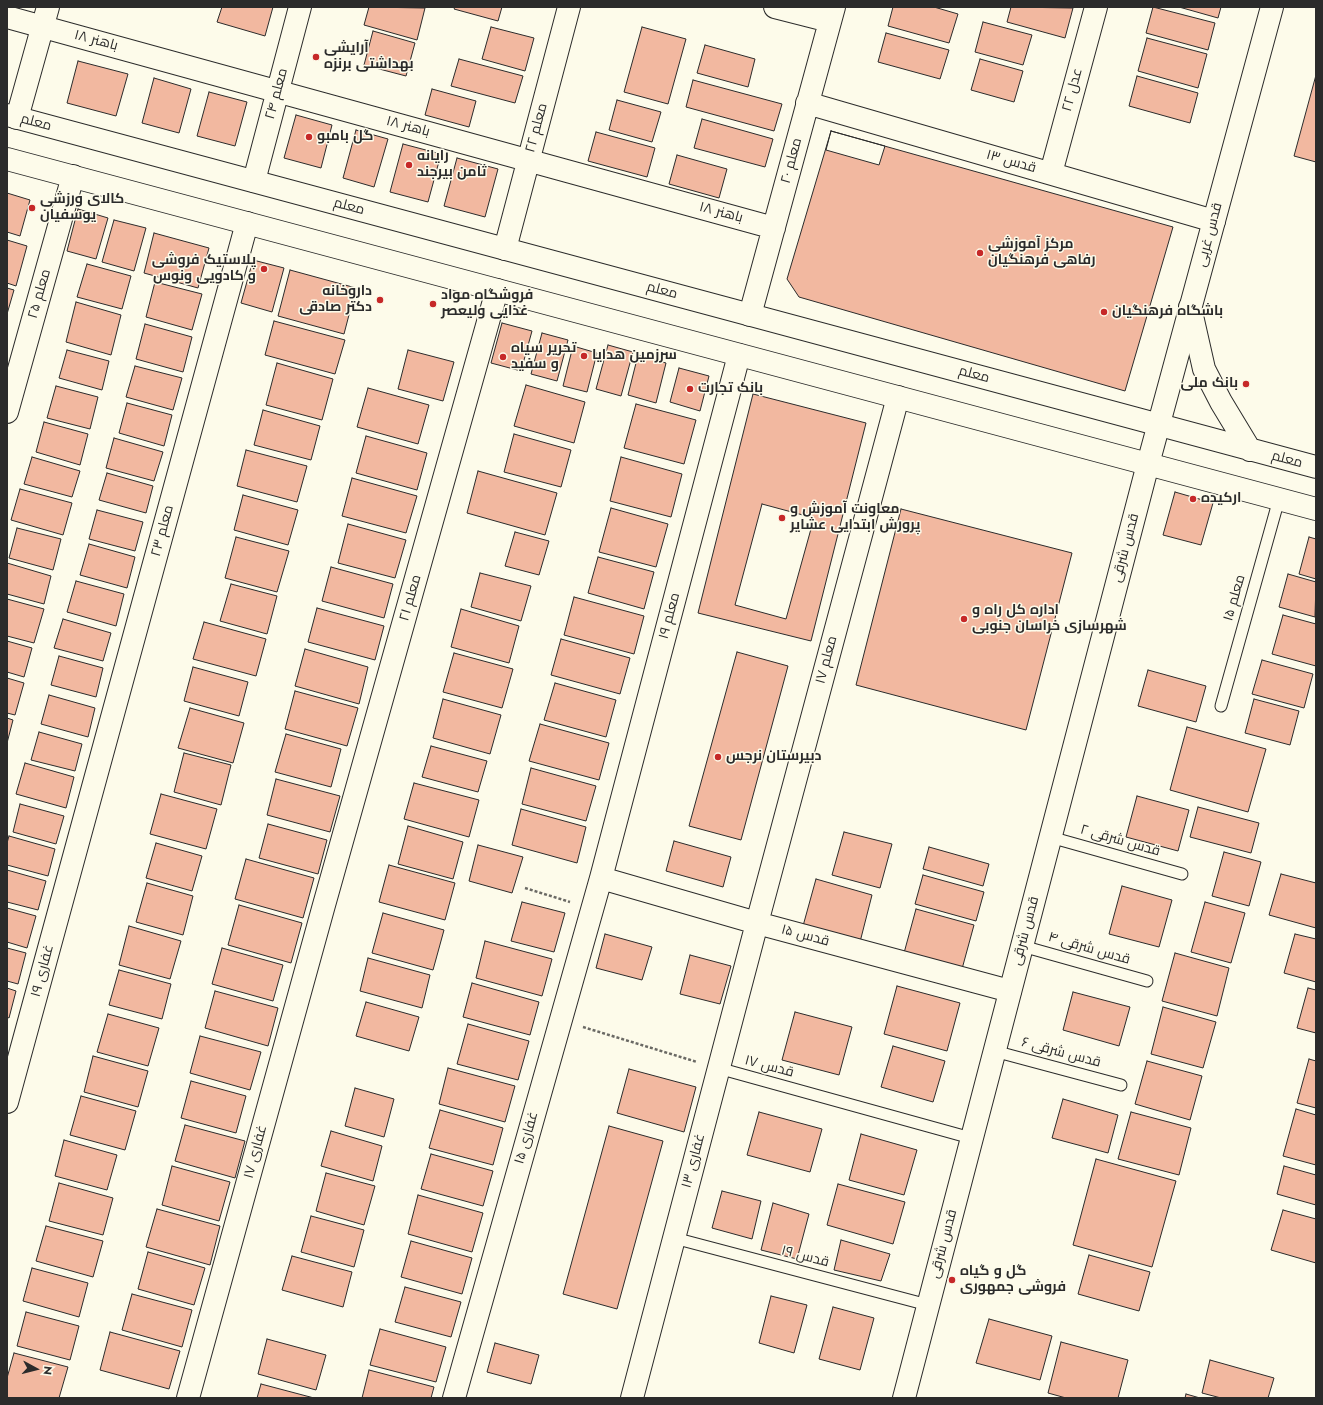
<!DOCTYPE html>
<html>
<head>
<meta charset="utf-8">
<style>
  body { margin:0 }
  #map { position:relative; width:1323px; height:1405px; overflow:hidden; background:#fdfbea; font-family:Jost,sans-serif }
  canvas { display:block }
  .frame { position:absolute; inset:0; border:8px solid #2b2b2b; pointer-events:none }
  .north { position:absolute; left:16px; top:1349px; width:40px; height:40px; -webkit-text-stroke:3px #fdfbea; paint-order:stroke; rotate:97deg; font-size:11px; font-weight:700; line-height:16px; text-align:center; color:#2b2b2b }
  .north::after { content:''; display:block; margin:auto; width:14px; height:18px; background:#2b2b2b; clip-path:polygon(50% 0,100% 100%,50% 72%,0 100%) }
</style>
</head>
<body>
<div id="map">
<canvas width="1323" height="1405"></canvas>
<div class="frame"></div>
<div class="north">N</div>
</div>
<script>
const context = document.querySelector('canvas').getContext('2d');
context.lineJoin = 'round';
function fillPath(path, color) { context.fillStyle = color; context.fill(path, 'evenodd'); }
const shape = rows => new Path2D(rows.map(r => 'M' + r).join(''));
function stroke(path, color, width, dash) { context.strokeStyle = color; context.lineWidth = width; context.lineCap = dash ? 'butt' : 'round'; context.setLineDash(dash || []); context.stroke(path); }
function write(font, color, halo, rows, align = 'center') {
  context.font = font + ' Jost,Cairo,sans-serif'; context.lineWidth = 3; context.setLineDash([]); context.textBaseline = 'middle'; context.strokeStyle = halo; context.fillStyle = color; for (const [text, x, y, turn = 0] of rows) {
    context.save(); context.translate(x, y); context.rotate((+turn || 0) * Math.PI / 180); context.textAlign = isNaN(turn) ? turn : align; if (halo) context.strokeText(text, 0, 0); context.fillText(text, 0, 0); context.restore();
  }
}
const building = shape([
  [222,7,273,7,265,36,217,22,222,7],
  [369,7,425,8,417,40,364,25,369,7],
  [455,7,502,7,498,21,454,9,455,7],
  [893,7,934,7,958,14,949,43,888,26,893,7],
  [1011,7,1073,8,1065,38,1007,22,1011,7],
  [1153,7,1215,23,1208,50,1146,33,1153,7],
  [1179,7,1221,7,1218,18,1179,7],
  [983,22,1032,35,1023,65,975,52,983,22],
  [491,27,534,38,525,71,482,59,491,27],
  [642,27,686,39,668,104,624,92,642,27],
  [373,31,415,43,406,76,364,65,373,31],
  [886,33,949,50,940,79,878,62,886,33],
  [1147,38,1207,54,1198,88,1138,71,1147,38],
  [705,45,755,59,748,87,697,73,705,45],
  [459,59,523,76,515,103,451,86,459,59],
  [980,59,1023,71,1014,102,971,90,980,59],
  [78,61,128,74,116,116,67,103,78,61],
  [1316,75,1316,162,1294,156,1316,75],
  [1137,76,1198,93,1190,123,1129,106,1137,76],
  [154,78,191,89,179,133,142,123,154,78],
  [693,80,782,104,774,131,686,107,693,80],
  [432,89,476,101,469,127,425,115,432,89],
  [209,92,247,102,235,146,197,136,209,92],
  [617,100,661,112,652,142,609,130,617,100],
  [296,115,332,125,321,168,284,158,296,115],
  [702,119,773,139,765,167,694,148,702,119],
  [356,130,388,139,374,187,343,178,356,130],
  [831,131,885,146,879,165,826,150,831,131],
  [831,131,1173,227,1125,391,799,297,787,279,831,131],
  [596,132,655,148,647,177,588,161,596,132],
  [403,144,441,154,428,202,390,192,403,144],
  [677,155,727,169,719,198,669,184,677,155],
  [457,158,498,169,485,217,444,206,457,158],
  [7,193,30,200,20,236,7,232,7,193],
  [78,209,108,218,96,259,67,251,78,209],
  [114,220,146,228,134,271,102,262,114,220],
  [154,233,209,248,198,288,144,273,154,233],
  [7,240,27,246,16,286,7,283,7,240],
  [253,260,284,268,272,312,241,303,253,260],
  [87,264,131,276,122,309,77,297,87,264],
  [290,270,356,288,344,334,278,316,290,270],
  [155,282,202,294,192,330,146,317,155,282],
  [7,288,14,290,7,314,7,288],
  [76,302,121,315,111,355,66,342,76,302],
  [274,321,345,340,335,374,265,355,274,321],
  [502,323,532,331,521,371,491,363,502,323],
  [145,324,192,337,183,372,136,359,145,324],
  [542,333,568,340,557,381,531,374,542,333],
  [608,345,633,352,621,396,596,389,608,345],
  [573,346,597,353,587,392,563,386,573,346],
  [67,350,109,361,102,390,59,378,67,350],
  [408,350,454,362,443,401,398,389,408,350],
  [638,355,666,363,656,403,628,395,638,355],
  [277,363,333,379,322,420,266,405,277,363],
  [135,366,182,378,173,410,126,397,135,366],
  [679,368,709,376,700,411,670,402,679,368],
  [526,385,585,402,574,443,514,426,526,385],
  [56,386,98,397,90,429,47,418,56,386],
  [368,388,429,405,418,444,357,427,368,388],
  [753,394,866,423,811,641,698,613,753,394],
  [127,403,172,415,164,446,119,433,127,403],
  [636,404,696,420,684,464,624,448,636,404],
  [263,410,320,426,311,460,254,445,263,410],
  [44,422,88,434,80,465,36,452,44,422],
  [514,434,571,450,561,487,504,472,514,434],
  [366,436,427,453,417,490,356,473,366,436],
  [114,438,163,452,154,481,106,468,114,438],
  [246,450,307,466,297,502,237,486,246,450],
  [32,457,80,471,72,497,24,484,32,457],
  [621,457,682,474,671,517,610,501,621,457],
  [478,471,557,493,545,535,467,513,478,471],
  [107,473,153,486,146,513,99,500,107,473],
  [352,478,417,496,406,533,342,516,352,478],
  [20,489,72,503,63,535,11,520,20,489],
  [1175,492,1213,503,1201,545,1163,535,1175,492],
  [243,495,298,510,288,545,234,530,243,495],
  [762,504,814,518,786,619,735,605,762,504],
  [611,508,668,524,656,567,599,552,611,508],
  [901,509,1072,553,1026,730,856,685,901,509],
  [97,510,143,522,135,551,89,539,97,510],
  [348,524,406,540,395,578,338,563,348,524],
  [17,528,61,539,53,570,9,558,17,528],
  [515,532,549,541,539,575,505,566,515,532],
  [236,537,289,551,277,592,225,578,236,537],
  [1309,537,1316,539,1316,579,1299,574,1309,537],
  [89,544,135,557,127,588,80,575,89,544],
  [598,557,654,572,644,609,588,593,598,557],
  [7,563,51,576,44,604,7,594,7,563],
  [331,567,393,584,384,618,322,601,331,567],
  [480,573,531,586,521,621,471,607,480,573],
  [1288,574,1316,582,1315,617,1279,607,1288,574],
  [76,581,124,594,116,626,67,612,76,581],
  [231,584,277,596,267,634,220,621,231,584],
  [574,597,644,616,634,654,564,635,574,597],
  [7,599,44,609,34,643,7,636,7,599],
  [317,608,384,626,375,660,308,642,317,608],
  [461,609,519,626,509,663,451,647,461,609],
  [1283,615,1316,624,1316,666,1272,654,1283,615],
  [63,619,111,633,103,661,54,648,63,619],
  [204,622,266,639,256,676,193,659,204,622],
  [561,639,630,658,620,694,551,675,561,639],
  [7,641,32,648,24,677,7,672,7,641],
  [305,649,368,667,359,704,295,686,305,649],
  [737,652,788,666,741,840,689,826,737,652],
  [454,653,513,669,502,708,443,692,454,653],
  [59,656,103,668,96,697,51,685,59,656],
  [1262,660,1313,674,1304,708,1252,694,1262,660],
  [193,667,248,682,239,716,184,701,193,667],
  [1148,670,1206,686,1196,722,1138,706,1148,670],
  [7,678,24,683,15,715,7,713,7,678],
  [555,683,616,700,606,737,544,720,555,683],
  [295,691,358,708,347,746,285,729,295,691],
  [49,695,95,708,88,737,41,724,49,695],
  [443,699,501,715,490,754,433,738,443,699],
  [1254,699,1299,711,1290,745,1245,733,1254,699],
  [190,708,244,723,233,763,178,748,190,708],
  [7,718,13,720,7,743,7,718],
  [540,724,609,743,599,780,529,761,540,724],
  [1187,727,1266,749,1248,812,1170,790,1187,727],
  [39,732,82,744,75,771,31,760,39,732],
  [286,734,341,749,331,787,275,772,286,734],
  [431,746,487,761,478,792,422,777,431,746],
  [184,753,231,765,221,805,174,792,184,753],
  [25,763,74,777,66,808,16,794,25,763],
  [531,768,596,786,586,821,522,804,531,768],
  [276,779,340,796,330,832,267,815,276,779],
  [414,783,479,800,469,837,404,819,414,783],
  [161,794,217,809,206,849,150,834,161,794],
  [1137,796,1189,810,1178,851,1126,837,1137,796],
  [20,804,64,816,56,844,13,832,20,804],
  [1198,807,1259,823,1251,853,1190,837,1198,807],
  [521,809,586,827,577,863,512,845,521,809],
  [268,824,327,840,318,874,259,858,268,824],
  [408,826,463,842,453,879,398,864,408,826],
  [844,832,892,844,880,888,832,875,844,832],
  [9,836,55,849,48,876,7,865,7,843,9,836],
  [674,841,731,857,723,887,666,871,674,841],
  [156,843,202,856,192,891,146,878,156,843],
  [478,845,523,857,512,893,469,881,478,845],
  [929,847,989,864,983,886,923,869,929,847],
  [1224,852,1261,862,1249,906,1212,896,1224,852],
  [246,859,314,878,303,918,235,899,246,859],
  [389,865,455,883,445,920,379,902,389,865],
  [7,870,46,881,38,910,7,902,7,870],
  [1281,874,1316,883,1316,928,1269,915,1281,874],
  [923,875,984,892,976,921,915,904,923,875],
  [816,879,872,895,860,942,803,926,816,879],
  [147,883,193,896,183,935,136,922,147,883],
  [1122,886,1172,900,1159,947,1109,934,1122,886],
  [522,902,565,913,554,952,511,941,522,902],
  [1205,902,1245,913,1231,963,1191,952,1205,902],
  [239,905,302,923,291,963,228,945,239,905],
  [7,908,36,916,27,948,7,942,7,908],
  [916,909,974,925,962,969,904,953,916,909],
  [383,913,444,930,433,970,372,953,383,913],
  [129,926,181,941,170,979,119,965,129,926],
  [605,934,652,947,642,980,596,968,605,934],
  [1295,934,1316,939,1316,982,1284,973,1295,934],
  [485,941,552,959,542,996,476,978,485,941],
  [7,948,26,953,18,984,7,981,7,948],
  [222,948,283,965,273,1001,212,984,222,948],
  [1175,953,1229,968,1217,1016,1162,1001,1175,953],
  [690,955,731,966,720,1004,680,994,690,955],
  [368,958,430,975,422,1008,360,991,368,958],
  [119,970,171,984,162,1019,109,1005,119,970],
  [472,983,539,1002,530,1035,463,1017,472,983],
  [897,986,960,1003,947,1051,884,1034,897,986],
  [7,988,16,991,9,1018,7,1017,7,988],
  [1308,988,1316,990,1316,1033,1297,1028,1308,988],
  [215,991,278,1008,268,1046,205,1028,215,991],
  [1073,992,1130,1007,1119,1046,1063,1030,1073,992],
  [366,1002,419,1017,409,1051,356,1036,366,1002],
  [1163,1007,1216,1022,1203,1068,1151,1054,1163,1007],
  [795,1012,852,1027,839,1075,782,1060,795,1012],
  [108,1014,159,1028,148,1066,97,1052,108,1014],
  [468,1024,529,1041,518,1080,457,1064,468,1024],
  [200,1036,261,1052,250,1090,190,1073,200,1036],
  [893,1046,945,1061,933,1102,881,1087,893,1046],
  [93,1056,148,1071,138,1107,84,1092,93,1056],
  [1309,1059,1316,1061,1316,1108,1297,1103,1309,1059],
  [1147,1061,1202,1076,1190,1120,1135,1104,1147,1061],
  [448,1068,515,1086,505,1122,439,1104,448,1068],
  [629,1069,696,1087,684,1132,617,1113,629,1069],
  [191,1081,246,1096,236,1133,181,1118,191,1081],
  [355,1088,394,1099,384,1137,345,1126,355,1088],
  [81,1096,136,1111,125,1150,70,1135,81,1096],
  [1063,1099,1118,1115,1108,1153,1052,1138,1063,1099],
  [1296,1109,1316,1115,1316,1165,1283,1156,1296,1109],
  [440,1110,503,1128,493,1165,429,1148,440,1110],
  [759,1112,822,1129,810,1172,747,1155,759,1112],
  [1131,1112,1191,1128,1179,1175,1118,1159,1131,1112],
  [185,1125,245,1141,235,1178,175,1161,185,1125],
  [609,1126,663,1141,617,1309,563,1294,609,1126],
  [331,1131,382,1146,373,1181,321,1166,331,1131],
  [861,1134,917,1150,904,1195,849,1180,861,1134],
  [64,1140,117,1155,107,1190,55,1176,64,1140],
  [431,1154,493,1171,483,1206,421,1189,431,1154],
  [1096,1159,1176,1181,1152,1267,1073,1245,1096,1159],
  [172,1166,230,1182,219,1221,162,1205,172,1166],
  [1284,1166,1316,1175,1316,1205,1277,1194,1284,1166],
  [326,1173,375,1186,364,1225,316,1211,326,1173],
  [59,1183,113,1198,103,1235,49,1221,59,1183],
  [838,1184,905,1202,893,1244,827,1225,838,1184],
  [722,1191,761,1201,752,1239,712,1228,722,1191],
  [418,1195,483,1213,472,1252,408,1234,418,1195],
  [773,1203,809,1214,797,1259,761,1250,773,1203],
  [157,1209,220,1226,210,1265,146,1247,157,1209],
  [1283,1210,1316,1219,1316,1263,1271,1250,1283,1210],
  [311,1216,364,1230,354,1267,301,1252,311,1216],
  [46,1226,103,1241,93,1277,36,1261,46,1226],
  [841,1240,890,1254,881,1281,834,1270,841,1240],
  [411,1241,472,1258,462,1294,401,1277,411,1241],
  [148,1252,205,1268,194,1305,138,1289,148,1252],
  [1089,1255,1150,1272,1139,1311,1078,1294,1089,1255],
  [292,1256,352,1272,343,1307,282,1290,292,1256],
  [32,1268,88,1283,79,1317,23,1301,32,1268],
  [405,1287,461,1302,451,1337,395,1322,405,1287],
  [132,1294,192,1310,182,1347,122,1330,132,1294],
  [771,1296,807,1305,794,1353,759,1343,771,1296],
  [833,1307,874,1318,860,1370,819,1359,833,1307],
  [26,1312,79,1326,70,1360,17,1346,26,1312],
  [989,1319,1052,1336,1040,1380,976,1363,989,1319],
  [380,1329,446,1347,436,1382,370,1365,380,1329],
  [110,1332,180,1351,169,1389,100,1370,110,1332],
  [267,1339,326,1355,316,1390,258,1374,267,1339],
  [1061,1342,1128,1360,1118,1398,1066,1398,1048,1393,1061,1342],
  [495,1343,539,1355,531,1384,487,1372,495,1343],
  [14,1353,68,1367,59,1398,7,1398,7,1378,14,1353],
  [1210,1360,1274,1378,1268,1398,1221,1398,1202,1393,1210,1360],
  [369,1370,434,1387,431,1398,362,1398,369,1370],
  [261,1384,314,1398,257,1398,261,1384],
  [1186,1394,1200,1398,1185,1398,1186,1394]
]);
fillPath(building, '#f2b8a0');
stroke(building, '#2b2b2b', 1);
const service = shape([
  [1221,706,1279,499],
  [1050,837,1182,874],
  [1022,946,1147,981],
  [994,1051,1121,1085],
  [718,1068,971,1138],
  [674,1238,928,1305]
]);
const minor = shape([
  [775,7,830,21],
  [7,17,774,228],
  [807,103,1214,221],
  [1051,173,1096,7],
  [254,181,300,7],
  [505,249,569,7],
  [750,315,834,7],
  [7,412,73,176],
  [601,878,757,923,1010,991],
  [7,1102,247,223],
  [188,1398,324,905,497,290],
  [454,1398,601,878,739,355],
  [632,1398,757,923,898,397]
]);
const tertiary = shape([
  [17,118,48,7],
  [904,1398,1148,464,1272,7]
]);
const secondary = shape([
  [7,115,1316,467],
  [7,159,1316,509],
  [1190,307,1204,369,1221,402,1250,450]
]);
stroke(service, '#2b2b2b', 13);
stroke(minor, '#2b2b2b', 24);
stroke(tertiary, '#2b2b2b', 24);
stroke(secondary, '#2b2b2b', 24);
stroke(shape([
  [525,888,570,902],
  [583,1027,697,1062]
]), '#6a6964', 2.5, [3, 2]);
stroke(service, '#fdfbea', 11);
stroke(minor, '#fdfbea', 22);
stroke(tertiary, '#fdfbea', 22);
stroke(secondary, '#fdfbea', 22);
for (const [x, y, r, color] of [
  [316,57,4,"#c62828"],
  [309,137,4,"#c62828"],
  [409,165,4,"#c62828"],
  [32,208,4,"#c62828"],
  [980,253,4,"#c62828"],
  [264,269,4,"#c62828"],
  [380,300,4,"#c62828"],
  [433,304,4,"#c62828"],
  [1104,312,4,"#c62828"],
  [584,356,4,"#c62828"],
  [503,357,4,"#c62828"],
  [1246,384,4,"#c62828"],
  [690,389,4,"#c62828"],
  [1193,499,4,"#c62828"],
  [782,518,4,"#c62828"],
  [964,619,4,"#c62828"],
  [718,757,4,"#c62828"],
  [952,1280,4,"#c62828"]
]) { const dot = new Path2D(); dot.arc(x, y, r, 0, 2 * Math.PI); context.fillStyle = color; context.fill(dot); stroke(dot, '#fdfbea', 1.5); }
write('14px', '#2b2b2b', '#fdfbea', [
  ["باهنر ۱۸",96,41,15],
  ["عدل ۲۲",1073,90,-75],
  ["معلم ۲۴",277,94,-75],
  ["معلم",36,123,15],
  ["باهنر ۱۸",408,127,15],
  ["معلم ۲۲",537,128,-75],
  ["معلم ۲۰",792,161,-75],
  ["قدس ۱۳",1011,162,16],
  ["معلم",349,207,15],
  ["باهنر ۱۸",721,213,15],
  ["قدس غربی",1210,235,-75],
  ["معلم",662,291,15],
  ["معلم ۲۵",40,294,-74],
  ["معلم",974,375,15],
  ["معلم",1287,460,15],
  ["معلم ۲۳",163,531,-75],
  ["قدس شرقی",1126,548,-75],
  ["معلم ۲۱",411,598,-74],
  ["معلم ۱۵",1235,598,-74],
  ["معلم ۱۹",670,616,-75],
  ["معلم ۱۷",827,660,-75],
  ["قدس شرقی ۲",1120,841,16],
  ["قدس شرقی",1026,931,-75],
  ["قدس ۱۵",805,936,15],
  ["قدس شرقی ۴",1089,949,16],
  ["غفاری ۱۹",43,971,-75],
  ["قدس شرقی ۶",1061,1053,15],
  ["قدس ۱۷",769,1067,15],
  ["غفاری ۱۵",527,1138,-74],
  ["غفاری ۱۷",256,1152,-75],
  ["غفاری ۱۳",694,1161,-75],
  ["قدس شرقی",944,1244,-75],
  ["قدس ۱۹",805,1257,15]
]);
write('bold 14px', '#2b2b2b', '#fdfbea', [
  ["آرایشی",324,49],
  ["بهداشتی برنزه",324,65],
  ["گل بامبو",317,137],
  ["رایانه",417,157],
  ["ثامن بیرجند",417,173],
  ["کالای ورزشی",40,200],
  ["یوسفیان",40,216],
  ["مرکز آموزشی",988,245],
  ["رفاهی فرهنگیان",988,261],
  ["پلاستیک فروشی",256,261,"right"],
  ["و کادویی ونوس",256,277,"right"],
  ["داروخانه",372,292,"right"],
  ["دکتر صادقی",372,308,"right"],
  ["فروشگاه مواد",441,296],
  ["غذایی ولیعصر",441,312],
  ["باشگاه فرهنگیان",1112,312],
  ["تحریر سیاه",511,349],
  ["و سفید",511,365],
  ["سرزمین هدایا",592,356],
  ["بانک ملی",1238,384,"right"],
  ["بانک تجارت",698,389],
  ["ارکیده",1201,499],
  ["معاونت آموزش و",790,510],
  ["پرورش ابتدایی عشایر",790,526],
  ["اداره کل راه و",972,611],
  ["شهرسازی خراسان جنوبی",972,627],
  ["دبیرستان نرجس",726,757],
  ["گل و گیاه",960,1272],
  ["فروشی جمهوری",960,1288]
], 'left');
</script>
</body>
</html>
